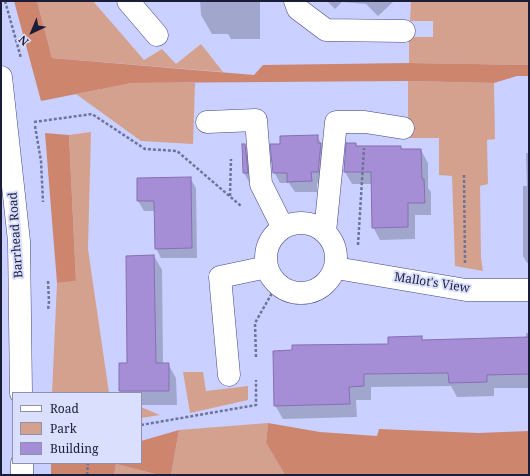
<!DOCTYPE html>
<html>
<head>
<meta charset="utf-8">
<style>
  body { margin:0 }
  #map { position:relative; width:530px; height:476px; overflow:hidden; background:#cad0ff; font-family:"Noto Serif",serif }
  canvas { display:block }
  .frame { position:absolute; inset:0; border:2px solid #1a1c38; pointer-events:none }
  .legend { position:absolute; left:12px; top:392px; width:130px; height:72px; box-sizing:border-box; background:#dadffe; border:1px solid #8d91af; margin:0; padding:5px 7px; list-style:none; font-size:12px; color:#1a1c38 }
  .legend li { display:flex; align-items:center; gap:8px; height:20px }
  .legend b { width:20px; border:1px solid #8d91af }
  .north { position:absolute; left:12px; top:12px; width:40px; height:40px; -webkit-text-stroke:3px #dadffe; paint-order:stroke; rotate:224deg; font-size:11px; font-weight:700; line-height:16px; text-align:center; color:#1a1c38 }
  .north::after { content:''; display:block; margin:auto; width:14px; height:18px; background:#1a1c38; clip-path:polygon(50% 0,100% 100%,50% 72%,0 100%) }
</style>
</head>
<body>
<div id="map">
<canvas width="530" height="476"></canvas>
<div class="frame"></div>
<ul class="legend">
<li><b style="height:5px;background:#fff"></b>Road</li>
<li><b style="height:11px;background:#d5a18f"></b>Park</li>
<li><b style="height:11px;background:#a68ed6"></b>Building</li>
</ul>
<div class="north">N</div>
</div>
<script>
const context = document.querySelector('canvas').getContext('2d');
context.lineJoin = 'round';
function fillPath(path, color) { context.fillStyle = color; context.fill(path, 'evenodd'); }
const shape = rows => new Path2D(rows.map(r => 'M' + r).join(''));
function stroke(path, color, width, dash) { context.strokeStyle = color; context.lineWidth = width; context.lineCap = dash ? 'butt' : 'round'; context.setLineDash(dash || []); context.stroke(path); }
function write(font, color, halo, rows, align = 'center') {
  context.font = font + ' "Noto Serif",serif'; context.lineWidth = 4; context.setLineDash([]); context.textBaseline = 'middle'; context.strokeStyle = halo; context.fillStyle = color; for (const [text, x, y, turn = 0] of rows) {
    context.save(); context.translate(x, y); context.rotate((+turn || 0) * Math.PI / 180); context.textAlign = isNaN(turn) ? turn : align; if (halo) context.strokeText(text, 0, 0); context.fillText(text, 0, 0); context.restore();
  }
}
fillPath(shape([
  [37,1,93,1,144,60,162,49,176,64,201,44,223,72,52,58],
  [411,1,529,1,529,65,409,63,409,37,433,37,433,21,410,21],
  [408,81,494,83,495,139,487,140,488,184,480,186,481,258,483,271,455,266,452,176,439,175,439,138,408,138],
  [132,83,195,83,193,144,141,141,76,94],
  [91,132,88,249,109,393,52,393,57,283,76,281,69,135],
  [183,372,203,372,206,391,248,386,248,400,190,413],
  [141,407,160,415,141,418],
  [268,423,266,443,285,475,171,475,179,430],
  [116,464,159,475,114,475]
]), '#d5a18f');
fillPath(shape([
  [14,1,37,1,52,58,254,75,263,65,409,63,529,65,529,76,517,76,494,83,408,81,132,83,41,101],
  [45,133,69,135,76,281,57,283],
  [268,423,320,432,377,436,379,429,478,433,529,431,529,475,285,475,266,443],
  [179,430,171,475,159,475,116,464,114,475,51,475,51,463,141,463,141,441]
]), '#ce856d');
fillPath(shape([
  [200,1,260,1,260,39,231,39,228,34,212,34,201,15],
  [327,1,394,1,378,16,366,4,342,2,335,9],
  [317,136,323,147,324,183,317,183,317,192,295,192,289,183,280,183,274,172,281,145],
  [347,144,356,144,358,147,400,147,403,150,421,150,428,163,428,188,431,192,431,215,415,215,415,239,380,240,373,227,373,184,352,184,345,172],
  [245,145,253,159,252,187,244,173],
  [526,153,529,153,529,263,527,263,523,256,523,186,527,186],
  [190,178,196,188,197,258,161,258,156,248,155,211,144,211,138,201,138,179],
  [154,256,162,270,163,364,168,364,176,378,177,405,141,405,141,393,121,393,120,391,120,364,128,364],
  [526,333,529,333,529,388,494,388,494,396,457,397,451,386,371,387,371,400,356,400,357,417,283,419,275,405,389,345,421,337,424,341,526,338]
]), '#0003');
const building = shape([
  [318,135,318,143,321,143,318,172,311,172,312,181,287,182,287,173,273,173,270,144,280,144,280,136,318,135],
  [346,143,356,143,356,146,401,146,401,149,421,149,422,179,424,179,425,203,408,203,408,227,372,228,371,172,344,172,346,143],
  [242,144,245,144,248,173,243,173,242,144],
  [191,177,192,248,155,249,154,201,137,201,137,178,191,177],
  [154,255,156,363,169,363,169,391,119,391,119,363,127,363,126,256,154,255],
  [422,336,422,340,529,337,529,374,487,375,487,382,449,383,448,373,364,374,364,386,349,387,350,404,274,406,273,351,292,350,292,345,388,344,388,337,422,336]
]);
fillPath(building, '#a68ed6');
stroke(building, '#866eb4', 1);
const minor = shape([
  [128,1,157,35],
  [295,1,298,9,326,30,404,31],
  [1,77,19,241,21,393],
  [207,122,256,120,261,184,283,228],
  '266 258a35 35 0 1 1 70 0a35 35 0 1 1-70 0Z',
  [325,232,336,122,365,122,403,128],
  [336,268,466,290,529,290],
  [229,375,220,277,267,267],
  [22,463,22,475]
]);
stroke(minor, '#434688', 23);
stroke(shape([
  [5,1,21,58],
  [34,122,92,114,145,149,177,151,241,206],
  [35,126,41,161,43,202],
  [464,175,465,264],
  [230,196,231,159],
  [358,245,364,148],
  [48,281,49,302,48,310],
  [256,357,255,323,272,293],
  [141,425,256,405,256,380],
  [87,475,88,463]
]), '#6f7398', 2.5, [3, 2]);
stroke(minor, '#fff', 22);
write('12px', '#1a1c38', '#dadffe', [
  ["Barrhead Road",16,235,-94],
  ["Mallot's View",432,283,9]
]);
</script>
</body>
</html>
